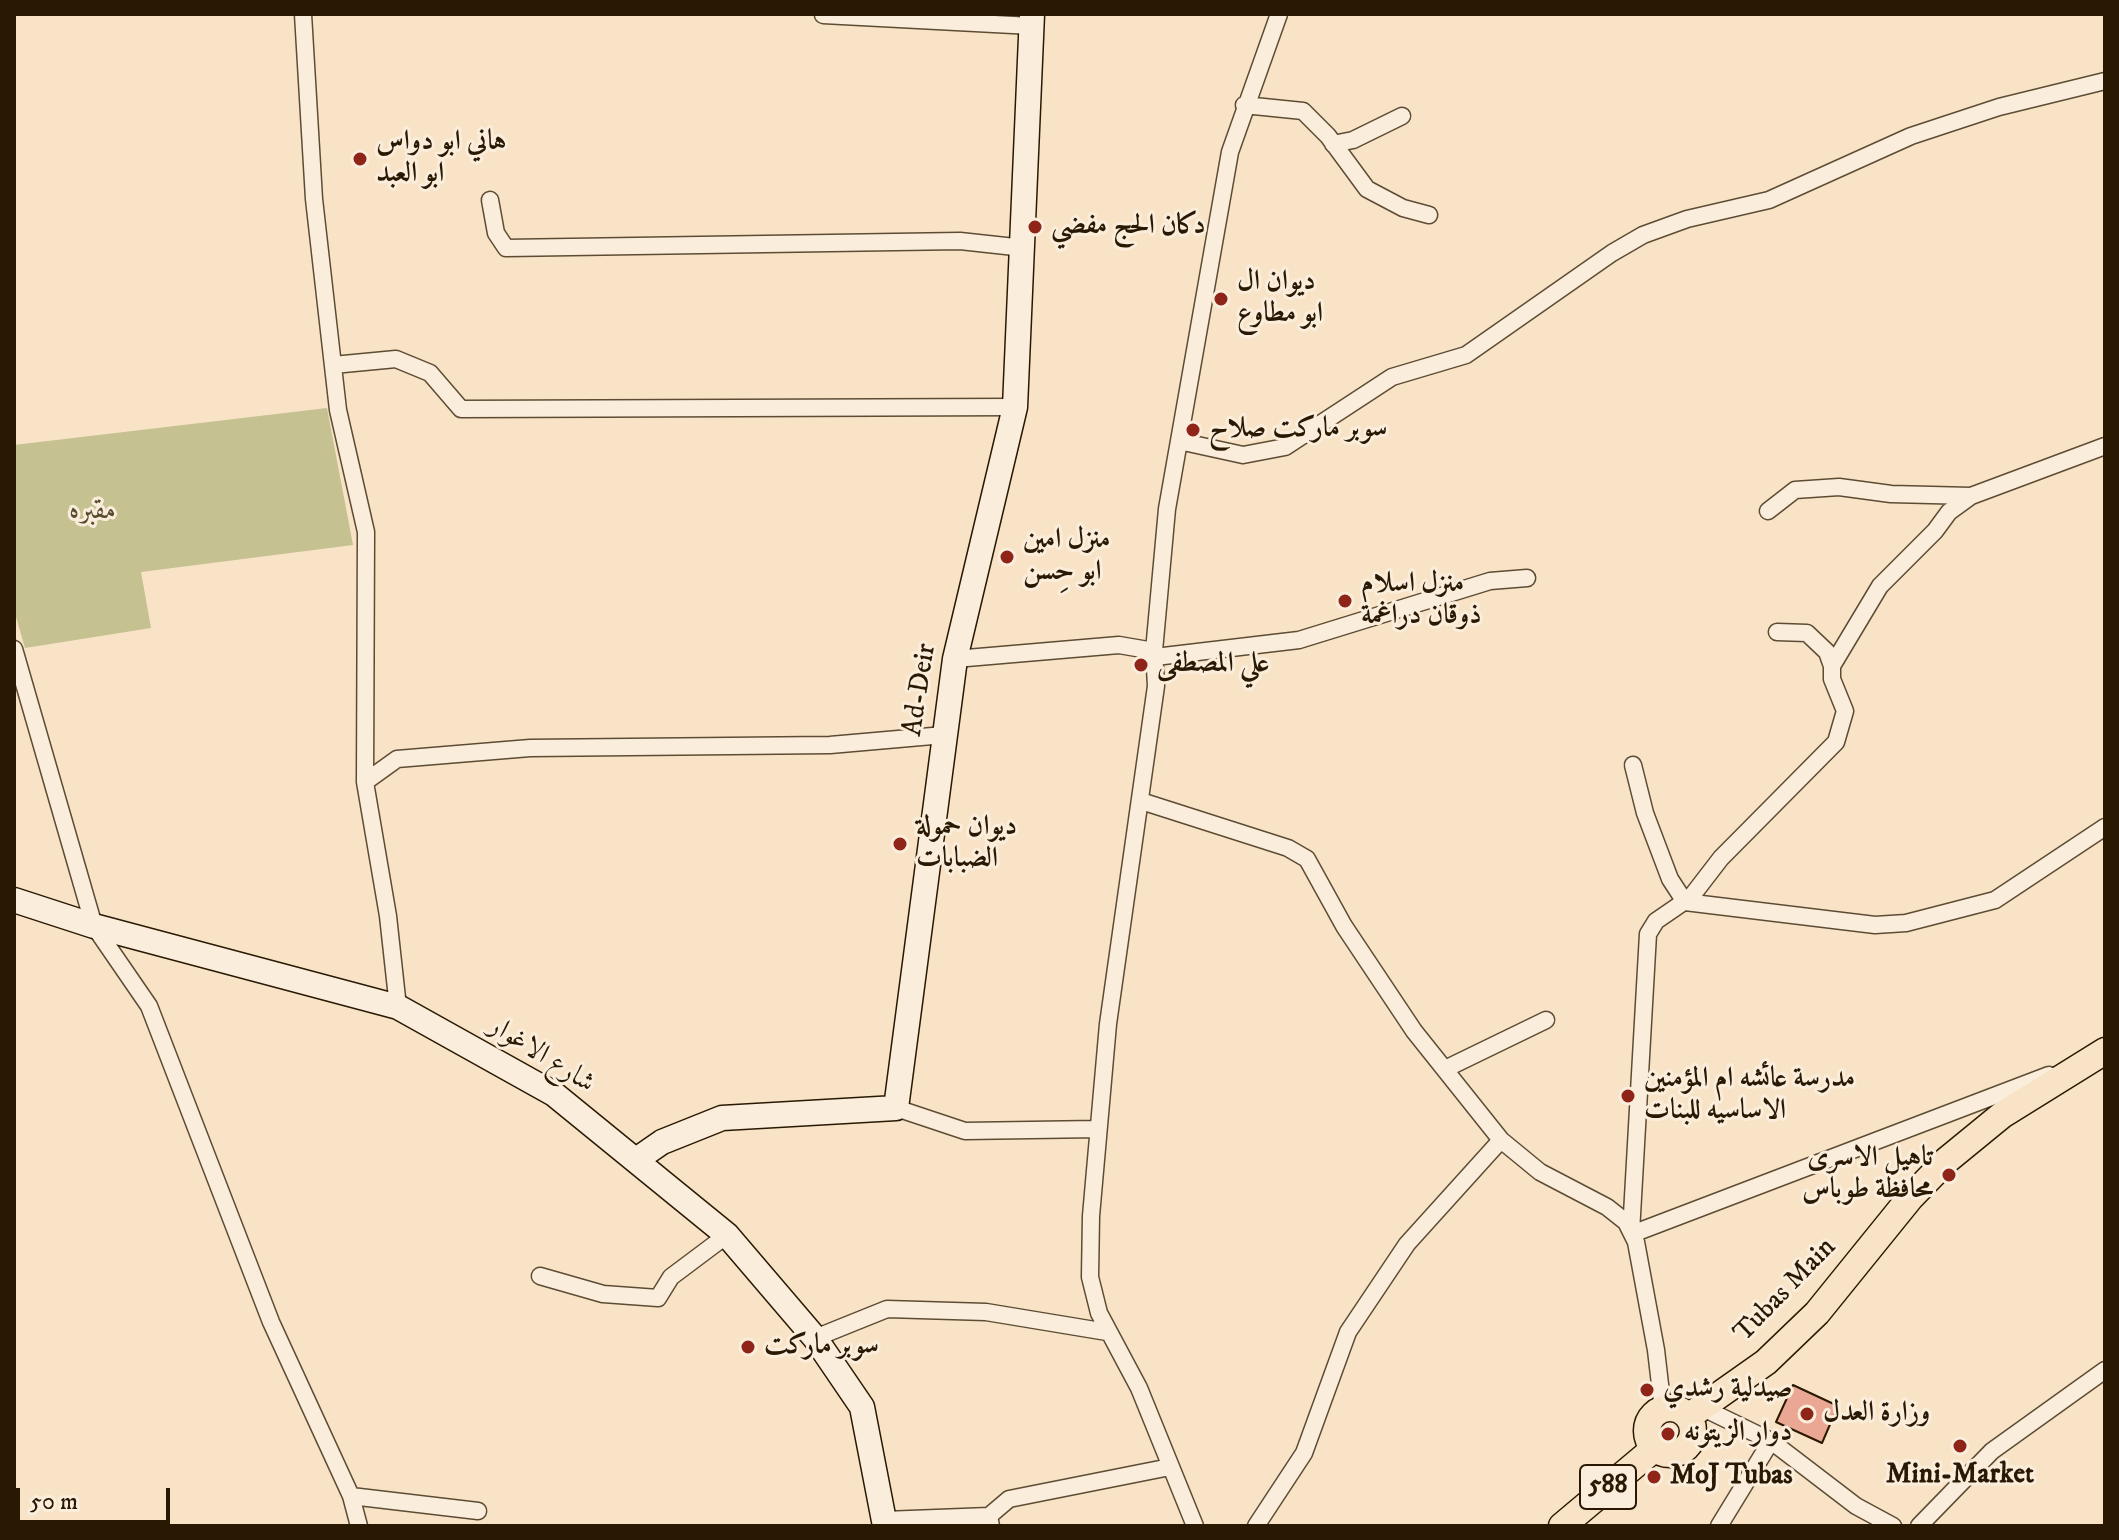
<!DOCTYPE html>
<html>
<head>
<meta charset="utf-8">
<style>
  body { margin:0 }
  #map { position:relative; width:2119px; height:1540px; overflow:hidden; background:#f8e3c7; font-family:"IM FELL DW Pica",serif }
  canvas { display:block }
  .frame { position:absolute; inset:0; border:16px solid #291902; pointer-events:none }
  .scale { position:absolute; left:16px; top:1488px; width:154px; height:36px; box-sizing:border-box; border:4px solid #291902; border-top:0; padding-left:10px; font-size:24px; line-height:28px; white-space:nowrap; color:#291902; -webkit-text-stroke:6px #faeddb; paint-order:stroke }
</style>
</head>
<body>
<div id="map">
<canvas width="2119" height="1540"></canvas>
<div class="frame"></div>
<div class="scale">50 m</div>
</div>
<script>
const context = document.querySelector('canvas').getContext('2d');
context.lineJoin = 'round';
function fillPath(path, color) { context.fillStyle = color; context.fill(path, 'evenodd'); }
const shape = rows => new Path2D(rows.map(r => 'M' + r).join(''));
function stroke(path, color, width, dash) { context.strokeStyle = color; context.lineWidth = width; context.lineCap = dash ? 'butt' : 'round'; context.setLineDash(dash || []); context.stroke(path); }
function write(font, color, halo, rows, align = 'center') {
  context.font = font + ' "IM FELL DW Pica",Amiri,serif'; context.lineWidth = 6; context.setLineDash([]); context.textBaseline = 'middle'; context.strokeStyle = halo; context.fillStyle = color; for (const [text, x, y, turn = 0] of rows) {
    context.save(); context.translate(x, y); context.rotate((+turn || 0) * Math.PI / 180); context.textAlign = isNaN(turn) ? turn : align; if (halo) context.strokeText(text, 0, 0); context.fillText(text, 0, 0); context.restore();
  }
}
fillPath(shape([
  [327,408,353,545,141,572,151,628,25,648,14,610,14,445]
]), '#c5c190');
const building = shape([
  [1793,1385,1838,1406,1822,1443,1776,1422,1793,1385]
]);
fillPath(building, '#eaa894');
stroke(building, '#291902', 2);
const street = shape([
  [303,14,314,199,338,410,366,532,365,782],
  [823,15,1032,26],
  [1244,105,1303,111,1328,136,1367,189,1403,208,1429,215],
  [1333,144,1353,140,1402,116],
  [490,200,496,233,506,248,960,241,1024,248],
  [333,365,396,359,430,373,461,409,1015,407],
  [1179,441,1243,455,1285,447,1392,377,1466,355,1612,253,1643,235,1687,219,1769,200,1911,136,1999,107,2105,81],
  [1768,511,1795,490,1839,487,1891,494,1971,496],
  [1777,632,1807,633,1827,652,1832,666],
  [14,649,94,926,149,1006,271,1322,351,1496,359,1526],
  [1155,657,1299,640,1490,581,1527,578],
  [955,659,1119,645,1154,651],
  [1633,765,1645,813,1670,879,1685,902,1875,925,1906,923,1995,900,2105,827],
  [1141,801,1288,848,1307,859,1344,926,1414,1031,1501,1140,1540,1172,1607,1207,1626,1222,1636,1242,1656,1350,1663,1410],
  [398,1007,388,916,365,782,397,759,530,748,830,745,944,735],
  [1445,1069,1546,1020],
  [896,1108,965,1131,1097,1129],
  [1631,1232,1648,934,1656,921,1691,897,1721,858,1836,742,1845,711,1832,679,1832,666,1880,586,1935,531,1949,512,1971,496,2105,446],
  [1632,1234,2049,1075],
  [540,1276,603,1294,658,1298,671,1277,727,1235],
  [815,1338,887,1309,986,1312,1107,1332],
  [1701,1407,1771,1441,1856,1506,1893,1526],
  [351,1496,478,1511],
  [884,1520,989,1516],
  [991,1526,989,1516,1009,1499,1170,1467],
  [1195,1526,1139,1388,1099,1313,1090,1277,1091,1216,1108,1024,1156,686,1154,651,1167,509,1230,152,1279,14],
  [1256,1526,1304,1453,1348,1332,1407,1244,1501,1140],
  [1719,1526,1771,1441],
  [1919,1526,1992,1451,2105,1370]
]);
const secondary = shape([
  [14,900,94,926,398,1007,554,1094,727,1235,815,1338,862,1407,885,1526],
  [636,1160,662,1142,722,1118,896,1108,955,659,1015,407,1032,14]
]);
const primary = shape([
  '1647 1431a23 23 0 1 1 46 0a23 23 0 1 1-46 0Z',
  [1688,1417,1766,1362,1817,1313,1910,1198,1947,1160,2002,1115,2105,1051],
  [1562,1526,1655,1448]
]);
stroke(street, '#5d4c33', 19);
stroke(secondary, '#291902', 27);
stroke(primary, '#291902', 29);
stroke(street, '#faeddb', 16);
stroke(secondary, '#faeddb', 24);
stroke(primary, '#f8e3c7', 26);
for (const [x, y, r, color] of [
  [360,159,8,"#8f2418"],
  [1035,227,8,"#8f2418"],
  [1221,299,8,"#8f2418"],
  [1193,430,8,"#8f2418"],
  [1007,557,8,"#8f2418"],
  [1345,601,8,"#8f2418"],
  [1141,665,8,"#8f2418"],
  [900,844,8,"#8f2418"],
  [1628,1096,8,"#8f2418"],
  [1949,1175,8,"#8f2418"],
  [748,1347,8,"#8f2418"],
  [1647,1390,8,"#8f2418"],
  [1807,1414,8,"#8f2418"],
  [1668,1434,8,"#8f2418"],
  [1960,1446,8,"#8f2418"],
  [1654,1477,8,"#8f2418"]
]) { const dot = new Path2D(); dot.arc(x, y, r, 0, 2 * Math.PI); context.fillStyle = color; context.fill(dot); stroke(dot, '#faeddb', 3); }
for (const [x, y, w] of [
  [1608,1487,56]
]) { const box = new Path2D(); box.roundRect(x - w / 2, y - 22, w, 44, 6); context.fillStyle = '#faeddb'; context.fill(box); stroke(box, '#291902', 2); }
write('bold 26px', '#291902', null, [
  ["588",1608,1487]
]);
write('bold 28px', '#291902', '#faeddb', [
  ["هاني ابو دواس",376,143],
  ["ابو العبد",376,175],
  ["دكان الحج مفضي",1051,227],
  ["ديوان ال",1237,283],
  ["ابو مطاوع",1237,315],
  ["سوبر ماركت صلاح",1209,430],
  ["منزل امين",1023,541],
  ["ابو حِسن",1023,573],
  ["منزل اسلام",1361,585],
  ["ذوقان دراغمة",1361,617],
  ["علي المصطفى",1157,665],
  ["ديوان حمولة",916,828],
  ["الضبابات",916,860],
  ["مدرسة عائشه ام المؤمنين",1644,1080],
  ["الاساسيه للبنات",1644,1112],
  ["تاهيل الاسرى",1933,1159,"right"],
  ["محافظة طوباس",1933,1191,"right"],
  ["سوبر ماركت",764,1347],
  ["صيدلية رشدي",1663,1390],
  ["وزارة العدل",1823,1414],
  ["دوار الزيتونه",1684,1434],
  ["Mini-Market",1960,1476,"center"],
  ["MoJ Tubas",1670,1477]
], 'left');
write('italic 28px', '#584b2d', '#faeddb', [
  ["مقبره",93,512]
]);
write('28px', '#291902', '#faeddb', [
  ["Ad-Deir",921,690,-81],
  ["شارع الاغوار",541,1056,32],
  ["Tubas Main",1786,1291,-46]
]);
</script>
</body>
</html>
